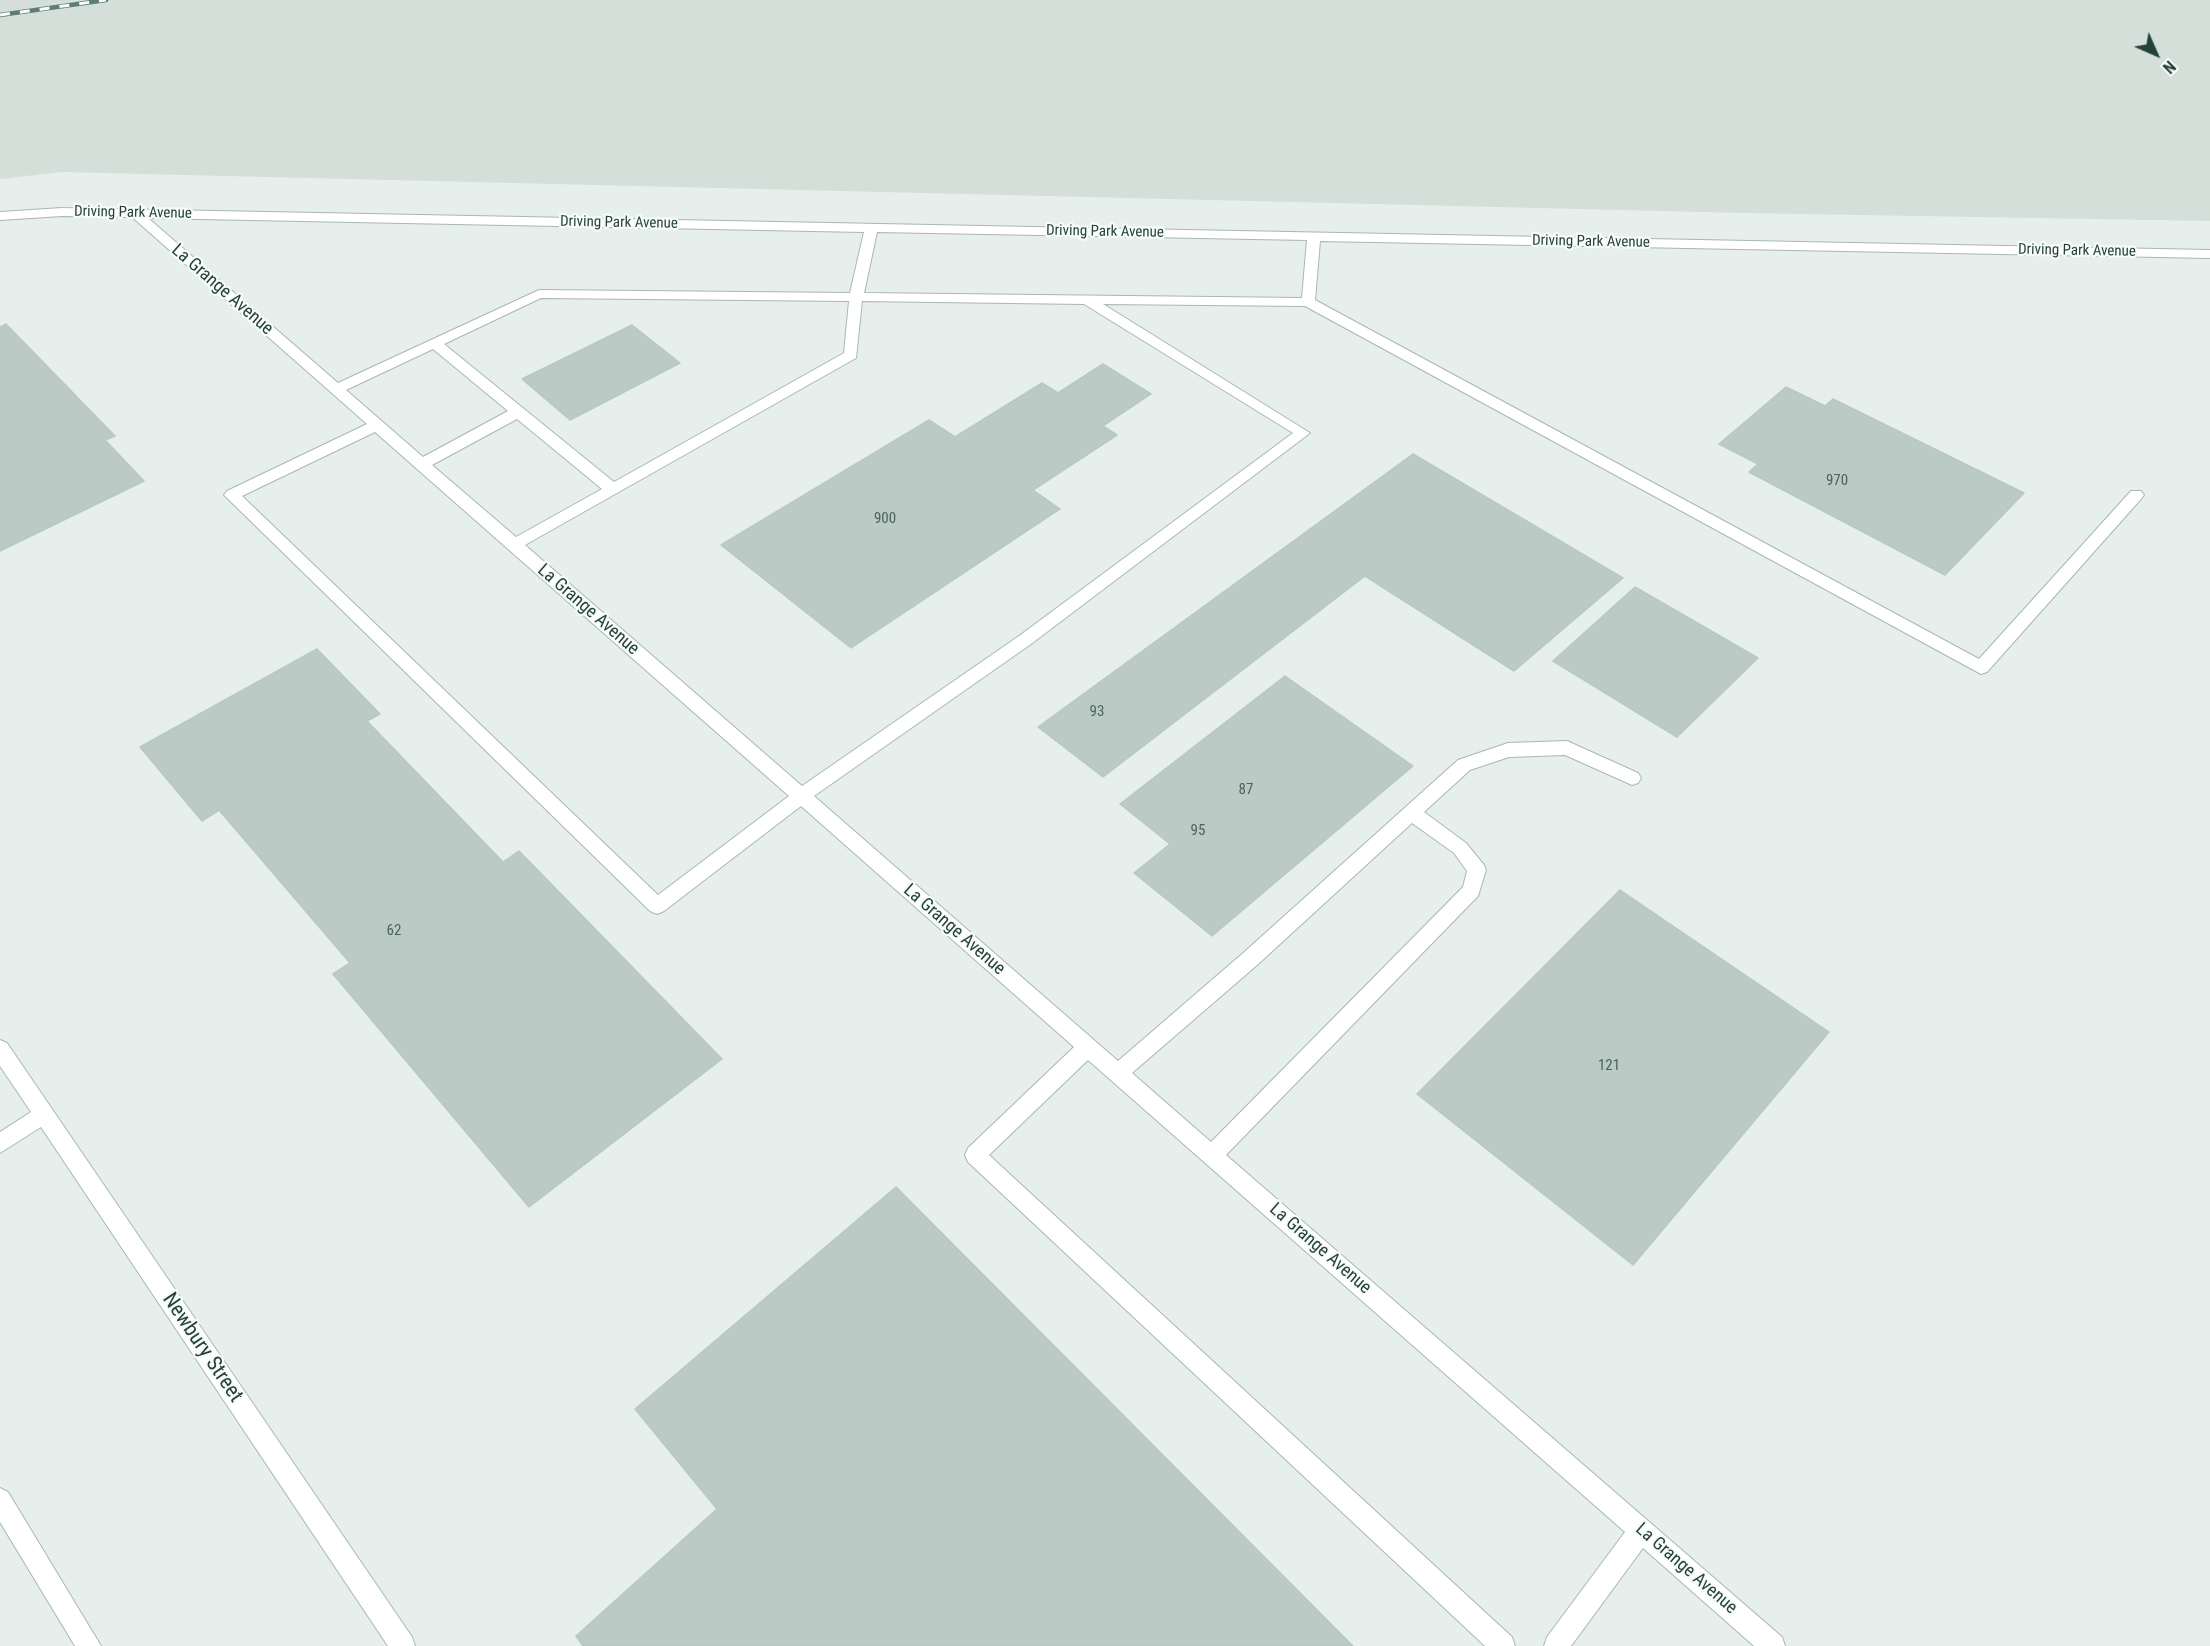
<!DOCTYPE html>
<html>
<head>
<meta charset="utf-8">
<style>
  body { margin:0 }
  #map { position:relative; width:2210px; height:1646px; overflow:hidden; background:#e6efeb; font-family:"Roboto Condensed",sans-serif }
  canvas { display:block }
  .north { position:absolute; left:2126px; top:24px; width:60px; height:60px; -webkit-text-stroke:4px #f7fbf9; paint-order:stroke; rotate:135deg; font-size:16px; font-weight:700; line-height:24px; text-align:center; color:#24423a }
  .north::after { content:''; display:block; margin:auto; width:21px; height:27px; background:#24423a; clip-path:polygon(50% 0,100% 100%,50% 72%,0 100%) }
</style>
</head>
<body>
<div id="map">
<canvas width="2210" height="1646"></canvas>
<div class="north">N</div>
</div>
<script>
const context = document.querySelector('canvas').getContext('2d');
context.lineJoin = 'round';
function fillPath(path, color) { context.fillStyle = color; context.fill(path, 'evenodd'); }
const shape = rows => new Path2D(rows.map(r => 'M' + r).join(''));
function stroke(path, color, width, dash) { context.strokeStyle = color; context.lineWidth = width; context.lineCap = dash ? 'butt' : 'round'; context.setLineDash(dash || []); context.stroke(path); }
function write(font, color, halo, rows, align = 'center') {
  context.font = font + ' "Roboto Condensed",sans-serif'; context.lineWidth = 4.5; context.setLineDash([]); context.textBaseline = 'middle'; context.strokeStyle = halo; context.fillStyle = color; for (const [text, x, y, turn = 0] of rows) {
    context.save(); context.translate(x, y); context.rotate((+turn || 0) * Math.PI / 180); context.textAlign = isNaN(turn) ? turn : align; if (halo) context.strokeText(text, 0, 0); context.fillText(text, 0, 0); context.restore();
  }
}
fillPath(shape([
  [0,0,2210,0,2210,221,1743,213,62,172,0,179]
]), '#d4dfda');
const building = shape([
  [6,324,115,436,105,440,144,481,0,551,0,327,6,324],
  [632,325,680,363,570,420,522,379,632,325],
  [1103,364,1151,394,1103,426,1117,435,1033,490,1060,509,851,648,721,545,929,420,955,437,1042,383,1058,393,1103,364],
  [1786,387,1825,406,1833,399,2024,493,1945,575,1749,472,1758,464,1719,444,1786,387],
  [1413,454,1623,578,1514,671,1365,576,1103,777,1038,727,1413,454],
  [1635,587,1758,658,1677,737,1553,661,1635,587],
  [317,649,380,714,367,721,503,862,519,851,722,1059,529,1207,333,974,350,963,219,810,202,821,140,747,317,649],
  [1285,676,1413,766,1212,936,1134,873,1170,844,1120,804,1285,676],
  [1620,890,1829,1032,1633,1265,1417,1094,1620,890],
  [896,1187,1353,1646,583,1646,576,1636,717,1509,635,1409,896,1187]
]);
fillPath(building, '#bbcac4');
stroke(building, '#b8c9c2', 1.5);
const minor = shape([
  [62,208,2210,250,2210,258,1320,241,1315,300,1979,659,2131,491,2141,491,2144,495,2141,499,1987,672,1981,674,1305,306,1103,304,1310,433,1031,644,814,796,1118,1061,1242,954,1458,760,1508,743,1567,741,1638,773,1641,778,1638,783,1632,785,1565,755,1509,757,1470,770,1424,812,1466,843,1484,865,1486,870,1478,896,1226,1155,1782,1637,1785,1646,1754,1646,1643,1548,1571,1646,1544,1646,1547,1637,1625,1532,1088,1060,989,1155,1512,1637,1515,1646,1485,1646,968,1162,965,1155,968,1148,1074,1047,801,806,664,911,657,914,650,911,224,495,227,491,367,424,132,217,62,216,0,220,0,212,62,208],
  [148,218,864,232,850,293,539,290,338,383,148,218],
  [877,232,1307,240,1302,298,864,293,877,232],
  [541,298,849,301,844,353,614,482,444,344,541,298],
  [862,301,1084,304,1293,433,1019,636,802,786,525,545,856,358,862,301],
  [433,349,508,411,423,457,346,390,433,349],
  [517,419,602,489,516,537,432,465,517,419],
  [375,432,508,549,789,796,658,895,242,496,375,432],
  [1412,823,1454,853,1467,871,1463,887,1211,1142,1132,1073,1256,966,1412,823],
  [0,1040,7,1043,412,1637,415,1646,388,1646,41,1127,0,1153,0,1132,31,1112,0,1066,0,1040],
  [0,1488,8,1492,101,1646,75,1646,0,1522,0,1488]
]);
stroke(minor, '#a8b8b2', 2);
fillPath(minor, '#fff');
const rail = shape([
  [0,15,106,0]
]);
stroke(rail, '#5f7d75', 4.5);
stroke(rail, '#f7fbf9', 3, [10]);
write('15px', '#24423a', '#f7fbf9', [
  ["Driving Park Avenue",133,213,1],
  ["Driving Park Avenue",619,223,1],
  ["Driving Park Avenue",1105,232,1],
  ["Driving Park Avenue",1591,242,1],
  ["Driving Park Avenue",2077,251,1]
]);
write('15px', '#4a645c', null, [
  ["970",1837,481],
  ["900",885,519],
  ["93",1097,712],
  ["87",1246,790],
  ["95",1198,831],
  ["62",394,931],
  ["121",1609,1066]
]);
write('18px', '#24423a', '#f7fbf9', [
  ["La Grange Avenue",222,290,41],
  ["La Grange Avenue",588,610,41],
  ["La Grange Avenue",954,930,41],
  ["La Grange Avenue",1320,1249,41],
  ["La Grange Avenue",1686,1569,41]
]);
write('21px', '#24423a', '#f7fbf9', [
  ["Newbury Street",202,1348,56]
]);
</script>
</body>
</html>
